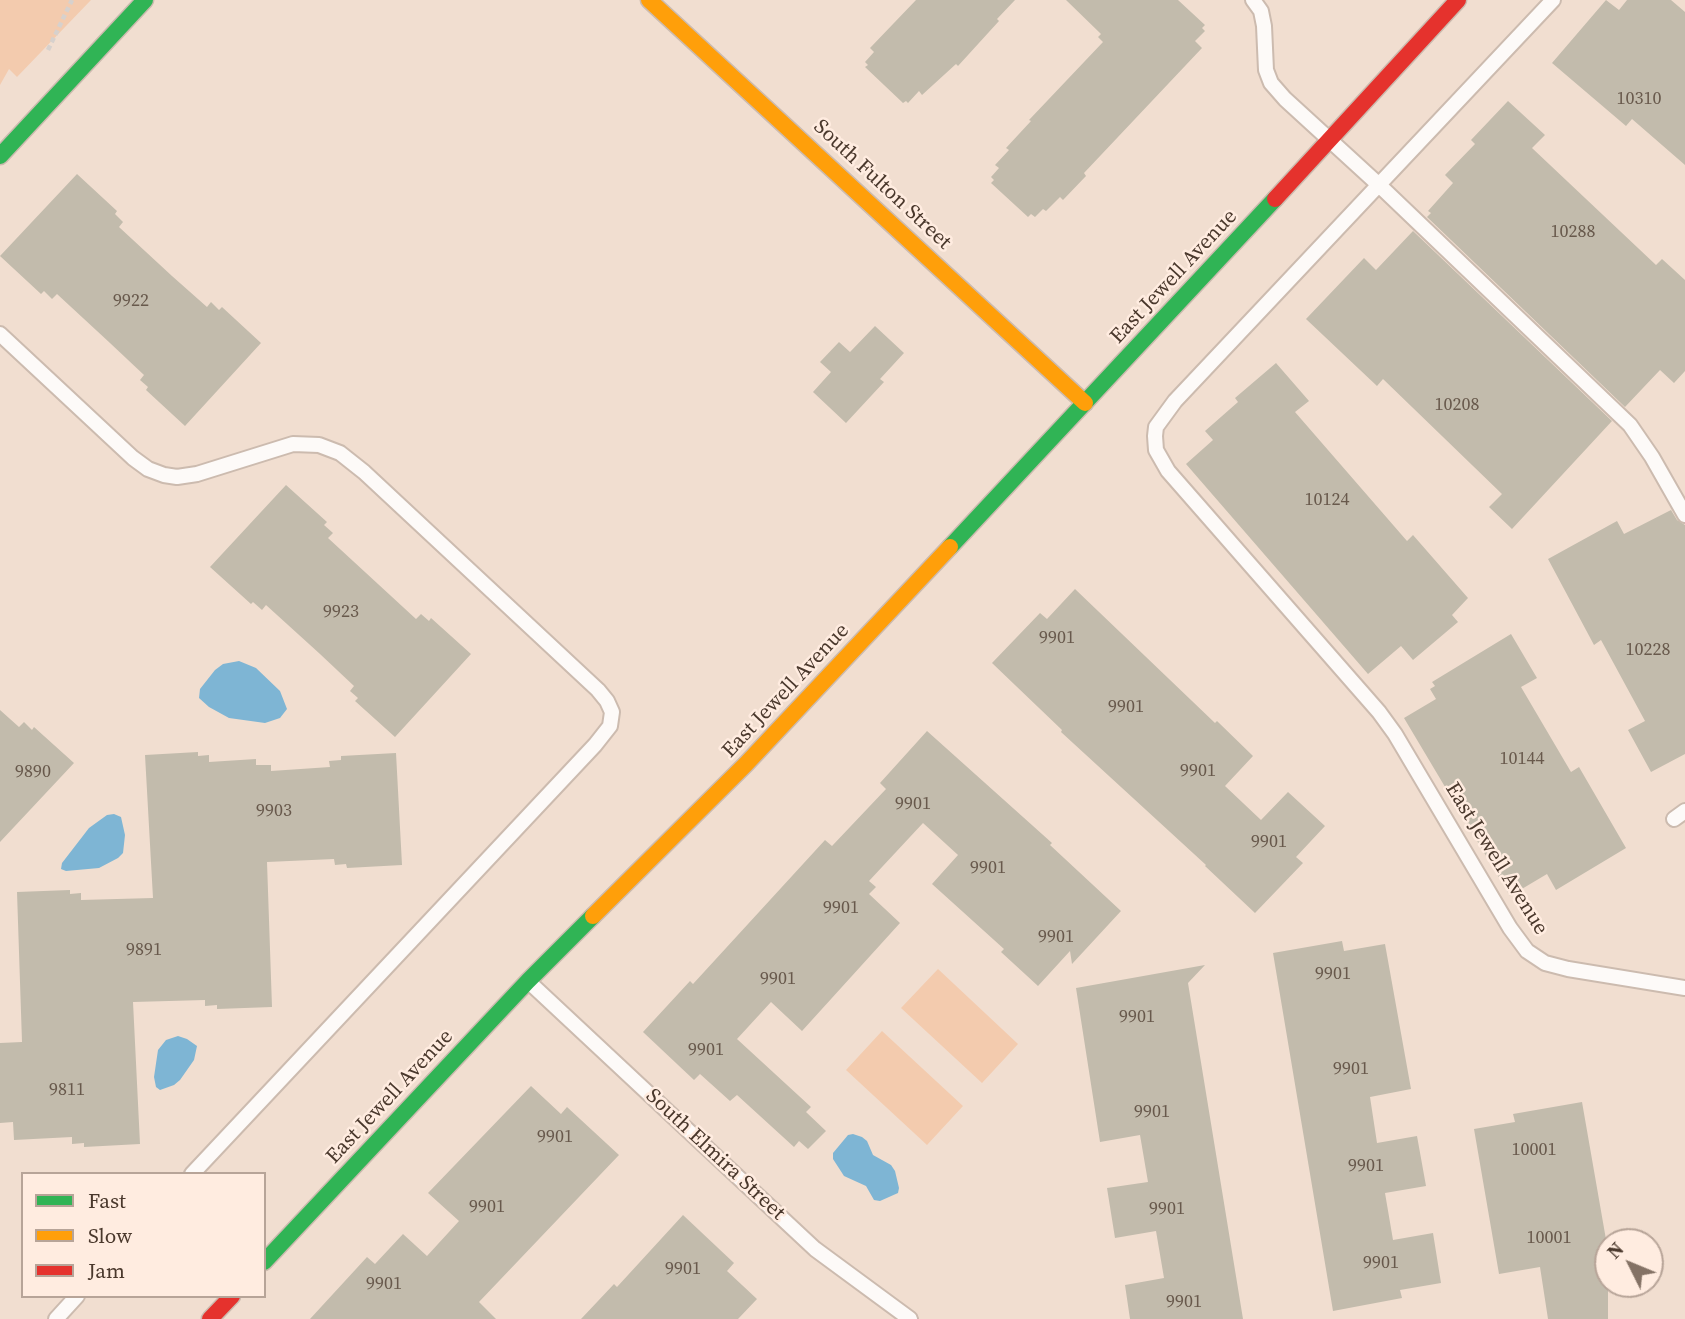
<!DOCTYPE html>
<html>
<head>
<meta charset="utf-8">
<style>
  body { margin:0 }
  #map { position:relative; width:1685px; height:1319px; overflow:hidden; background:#f1ded0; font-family:"Source Serif 4",serif }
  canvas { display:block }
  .legend { position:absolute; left:21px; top:1172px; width:245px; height:126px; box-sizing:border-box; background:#ffece0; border:2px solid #b7a498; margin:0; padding:9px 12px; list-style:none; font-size:21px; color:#4a382c }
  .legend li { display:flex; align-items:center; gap:14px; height:35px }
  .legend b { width:35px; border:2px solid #b7a498 }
  .north { position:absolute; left:1594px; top:1228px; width:70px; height:70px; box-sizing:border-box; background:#ffece0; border:2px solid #b7a498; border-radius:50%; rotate:313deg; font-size:19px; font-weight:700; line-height:28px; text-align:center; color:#4a382c }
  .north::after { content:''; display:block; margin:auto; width:24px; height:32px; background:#847265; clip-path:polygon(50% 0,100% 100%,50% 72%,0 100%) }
</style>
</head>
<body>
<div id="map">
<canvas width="1685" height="1319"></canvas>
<ul class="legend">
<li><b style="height:9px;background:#30b455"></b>Fast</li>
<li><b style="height:9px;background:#ff9f0a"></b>Slow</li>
<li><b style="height:9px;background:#e5322d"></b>Jam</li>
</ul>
<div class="north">N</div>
</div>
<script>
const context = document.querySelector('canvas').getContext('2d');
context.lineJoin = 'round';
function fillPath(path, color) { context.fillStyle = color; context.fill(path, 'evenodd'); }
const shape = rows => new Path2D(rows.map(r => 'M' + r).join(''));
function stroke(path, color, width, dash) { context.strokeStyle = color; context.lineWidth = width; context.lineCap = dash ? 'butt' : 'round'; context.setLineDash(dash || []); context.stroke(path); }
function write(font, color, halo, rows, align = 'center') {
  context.font = font + ' "Source Serif 4",serif'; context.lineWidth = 5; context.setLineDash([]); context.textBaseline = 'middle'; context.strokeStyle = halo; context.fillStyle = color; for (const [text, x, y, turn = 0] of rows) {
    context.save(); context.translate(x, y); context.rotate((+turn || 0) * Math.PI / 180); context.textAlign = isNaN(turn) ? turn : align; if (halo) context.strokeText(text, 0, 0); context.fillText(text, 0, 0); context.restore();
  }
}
fillPath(shape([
  [0,0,91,0,17,77,9,69,0,85],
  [938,969,1018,1044,982,1083,901,1008],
  [882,1031,963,1106,927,1145,846,1070]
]), '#f3cbae');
fillPath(shape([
  [239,661,256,668,280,691,287,709,280,718,265,723,229,718,209,707,199,698,200,689,215,670,223,664],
  [114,814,121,817,125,835,123,853,118,858,99,868,66,871,61,869,62,863,89,828,107,815],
  [178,1036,187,1039,197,1046,194,1060,180,1080,174,1085,160,1090,156,1087,154,1077,158,1050,166,1040],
  [853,1134,862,1137,867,1141,873,1155,891,1165,895,1171,899,1188,898,1193,880,1201,874,1200,866,1186,844,1176,833,1159,833,1153,848,1135]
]), '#7eb5d4');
fillPath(shape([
  [916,0,1015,0,997,19,999,21,958,66,956,64,922,95,919,91,908,103,906,101,903,103,865,67,868,65,865,62,874,52,870,48],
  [1066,0,1178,0,1205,25,1202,28,1205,31,1195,41,1202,48,1084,173,1086,176,1063,200,1060,197,1046,211,1043,209,1035,217,1031,214,1028,217,991,183,994,180,991,177,999,168,995,165,1009,150,1006,148,1031,121,1029,120,1103,42,1098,37,1101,34],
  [1606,0,1619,10,1627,0,1671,0,1685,12,1685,165,1632,119,1626,126,1552,63],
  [1508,101,1545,135,1532,148,1656,265,1662,259,1685,280,1685,371,1674,383,1660,370,1625,407,1427,217,1431,213,1428,211,1453,183,1445,175,1475,144,1471,140],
  [77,174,117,211,115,214,123,222,119,227,172,276,207,307,211,302,219,310,222,307,261,343,185,426,146,390,148,387,140,380,144,375,110,343,57,294,52,299,44,291,41,294,0,256],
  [1413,231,1612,421,1512,529,1489,507,1502,494,1383,379,1377,386,1306,319,1364,258,1376,270],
  [875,326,904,353,880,379,884,382,846,423,813,392,831,372,820,362,839,342,850,352],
  [1276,363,1309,401,1295,412,1407,541,1413,535,1468,598,1452,615,1458,622,1413,660,1401,646,1368,674,1186,464,1213,440,1205,431,1238,402,1235,398],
  [286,485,327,522,324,525,333,533,328,538,378,584,416,619,421,614,429,621,431,618,471,654,395,737,355,701,358,698,350,691,354,686,320,654,266,605,262,610,253,602,251,604,210,567],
  [1671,510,1677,520,1685,525,1685,754,1651,772,1628,730,1645,721,1601,640,1594,645,1548,559,1617,521,1624,534],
  [1075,589,1215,723,1217,721,1253,756,1225,786,1261,820,1288,792,1325,826,1296,857,1303,863,1255,913,1205,866,1206,865,1061,732,1062,730,992,663,1040,613,1047,619],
  [1511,634,1537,678,1521,687,1571,772,1579,767,1626,848,1556,890,1547,874,1510,896,1404,718,1436,699,1430,689,1435,686,1432,682],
  [0,710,19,727,24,722,32,730,34,727,74,763,0,842],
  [927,731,1052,843,1050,845,1121,911,1072,964,1070,951,1038,986,1001,952,1004,949,932,884,958,855,923,823,869,881,876,887,869,894,900,923,802,1031,771,1002,737,1039,811,1107,806,1112,826,1131,808,1149,799,1141,794,1147,737,1095,730,1101,700,1074,694,1080,643,1032,690,981,693,984,825,840,832,846,886,789,880,783],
  [198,752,198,756,209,755,209,762,256,759,256,765,271,765,271,771,330,767,329,761,341,760,341,756,396,753,402,865,347,868,346,864,335,865,334,859,267,862,272,1007,217,1009,217,1005,205,1006,205,1000,133,1002,140,1144,84,1147,84,1143,72,1144,72,1137,14,1140,13,1122,0,1123,0,1043,22,1042,17,892,70,890,70,894,81,893,81,900,153,898,145,755],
  [1342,941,1344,951,1385,944,1411,1089,1370,1097,1377,1143,1417,1136,1426,1186,1385,1193,1393,1240,1433,1233,1441,1283,1400,1290,1402,1298,1333,1311,1273,953],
  [1205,965,1188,983,1243,1319,1130,1319,1125,1285,1164,1278,1156,1231,1115,1238,1107,1188,1148,1182,1140,1135,1100,1142,1076,988],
  [531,1086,561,1114,567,1107,619,1155,479,1302,496,1319,310,1319,367,1257,375,1264,403,1234,427,1256,459,1221,428,1193],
  [1582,1102,1608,1251,1608,1319,1548,1319,1540,1267,1499,1274,1474,1129,1515,1122,1513,1114],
  [683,1215,734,1263,727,1271,757,1299,738,1319,581,1319,614,1284,617,1287]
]), '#c2bbac');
const lane = shape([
  [1253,0,1261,11,1264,26,1266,70,1271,83,1285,99,1379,185,1630,425,1652,457,1685,515],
  [1553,0,1175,401,1156,427,1155,436,1156,450,1168,471,1379,712,1395,734,1510,928,1527,951,1545,963,1568,969,1685,988],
  [0,334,133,458,148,469,164,475,177,477,197,474,293,444,319,445,340,453,364,472,598,690,607,701,612,712,610,726,595,745,192,1174],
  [1674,819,1685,811],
  [529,982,815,1249,910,1319],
  [56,1319,77,1296]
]);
const fast = shape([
  [0,156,145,0],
  [950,547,1275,199],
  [264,1262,528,981,593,916]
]);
const slow = shape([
  [649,0,1085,403],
  [593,916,746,764,950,547]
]);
const jam = shape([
  [1275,199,1458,0],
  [210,1319,232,1296]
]);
stroke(lane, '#ccbbaf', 18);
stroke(fast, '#ccbbaf', 19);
stroke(slow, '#ccbbaf', 19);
stroke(jam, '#ccbbaf', 19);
stroke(shape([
  [48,50,72,0]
]), '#d7d1cd', 4.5, [5, 3.5]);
stroke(lane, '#fdfaf8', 14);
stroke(fast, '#30b455', 16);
stroke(slow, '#ff9f0a', 16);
stroke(jam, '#e5322d', 16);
write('18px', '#68594c', null, [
  ["10310",1639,99],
  ["10288",1573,232],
  ["9922",131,301],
  ["10208",1457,405],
  ["10124",1327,500],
  ["9923",341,612],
  ["9901",1057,638],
  ["10228",1648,650],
  ["9901",1126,707],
  ["10144",1522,759],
  ["9901",1198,771],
  ["9890",33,772],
  ["9901",913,804],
  ["9903",274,811],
  ["9901",1269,842],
  ["9901",988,868],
  ["9901",841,908],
  ["9901",1056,937],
  ["9891",144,950],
  ["9901",1333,974],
  ["9901",778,979],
  ["9901",1137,1017],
  ["9901",706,1050],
  ["9901",1351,1069],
  ["9811",67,1090],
  ["9901",1152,1112],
  ["9901",555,1137],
  ["10001",1534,1150],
  ["9901",1366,1166],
  ["9901",487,1207],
  ["9901",1167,1209],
  ["10001",1549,1238],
  ["9901",1381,1263],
  ["9901",683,1269],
  ["9901",384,1284],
  ["9901",1184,1302]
]);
write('21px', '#4a382c', '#ffece0', [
  ["South Fulton Street",882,185,43],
  ["East Jewell Avenue",1174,277,-47],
  ["East Jewell Avenue",786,691,-47],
  ["East Jewell Avenue",1496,859,58],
  ["East Jewell Avenue",390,1097,-47],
  ["South Elmira Street",715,1155,43]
]);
</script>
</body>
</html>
